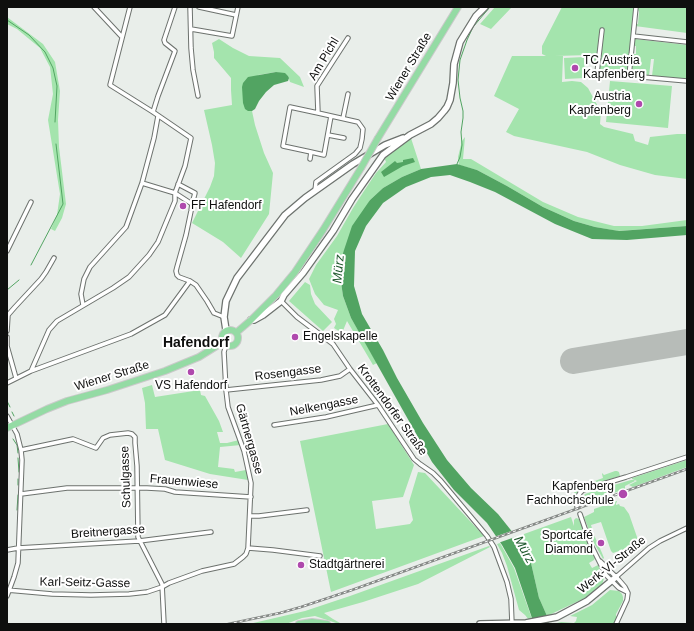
<!DOCTYPE html>
<html>
<head>
<meta charset="utf-8">
<style>
  body { margin:0 }
  #map { position:relative; width:694px; height:631px; overflow:hidden; background:#e9eeea; font-family:Helvetica,sans-serif }
  canvas { display:block }
  .frame { position:absolute; inset:0; border:8px solid #0e0f0e; pointer-events:none }
</style>
</head>
<body>
<div id="map">
<canvas width="694" height="631"></canvas>
<div class="frame"></div>
</div>
<script>
const context = document.querySelector('canvas').getContext('2d');
context.lineJoin = 'round';
function fillPath(path, color) { context.fillStyle = color; context.fill(path, 'evenodd'); }
const shape = rows => new Path2D(rows.map(r => 'M' + r).join(''));
function stroke(path, color, width, dash) { context.strokeStyle = color; context.lineWidth = width; context.lineCap = dash ? 'butt' : 'round'; context.setLineDash(dash || []); context.stroke(path); }
function write(font, color, halo, rows, align = 'center') {
  context.font = font + ' Helvetica,sans-serif'; context.lineWidth = 4; context.setLineDash([]); context.textBaseline = 'middle'; context.strokeStyle = halo; context.fillStyle = color; for (const [text, x, y, turn = 0] of rows) {
    context.save(); context.translate(x, y); context.rotate((+turn || 0) * Math.PI / 180); context.textAlign = isNaN(turn) ? turn : align; if (halo) context.strokeText(text, 0, 0); context.fillText(text, 0, 0); context.restore();
  }
}
fillPath(shape([
  [495,7,512,7,491,29,480,24],
  [562,7,634,7,628,74,601,71,590,55,555,56,563,56,562,82,572,81,581,82,588,88,601,112,600,124,604,127,633,134,635,141,648,145,650,137,677,134,687,134,687,179,655,175,620,165,587,152,514,136,506,132,519,109,494,96,512,56,546,56,542,54,542,46],
  [637,7,687,7,687,33,635,26,635,24,638,24,639,12],
  [7,17,43,44,55,62,60,91,58,120,59,147,66,204,62,218,55,231,51,229,57,215,60,194,48,120,53,94,50,67,40,48,17,29,7,24],
  [219,39,233,48,249,56,280,58,300,77,304,87,290,82,288,76,276,72,258,75,248,111,252,111,255,125,264,153,273,173,269,214,241,258,223,242,192,223,210,187,214,176,215,163,212,145,204,110,232,105,231,90,231,78,214,58,214,52,212,43],
  [634,39,635,39,687,45,687,79,652,76,654,59,651,59,649,76,631,74,631,73,632,54,636,54,636,46,633,46],
  [584,57,585,78,565,79,564,58],
  [610,81,672,86,668,128,606,122],
  [410,135,421,169,402,177,383,188,370,200,343,253,340,275,343,296,351,318,377,363,373,365,347,321,342,333,334,328,336,324,334,319,338,310,324,305,315,294,309,279,316,265,337,236,353,208,364,191,376,173,386,162,383,155],
  [465,137,463,159,471,159,543,202,578,217,614,226,642,226,687,220,687,226,618,231,595,227,574,221,543,207,507,186,477,170,459,165,458,157,462,141],
  [305,282,310,285,311,294,315,304,332,322,323,331,289,301],
  [152,385,155,397,200,390,201,395,205,396,219,421,223,432,217,432,220,443,227,443,239,440,241,445,220,447,218,467,234,469,235,472,246,470,248,480,210,474,165,460,158,429,146,429,145,403,142,388],
  [388,424,414,465,403,497,372,501,376,529,410,524,413,520,409,502,418,472,425,473,484,536,331,592,300,441],
  [687,460,687,467,633,487,629,485,637,481,632,479,632,478],
  [615,471,617,471,619,472,620,476,582,488,578,491,575,497,573,503,574,506,565,504,578,488,581,486,603,478,602,474,602,473,604,475],
  [631,480,634,480,635,481,625,486,625,489,589,502,586,502,581,504,581,499,585,494,600,489,600,491,607,488,607,487],
  [617,501,617,502,616,503,616,505,619,504,620,506,624,507,629,514,637,537,639,544,613,553,611,551,601,522,591,525,594,535,602,553,604,558,603,559,594,543,584,517,594,512,594,509],
  [571,517,574,526,574,520,576,518,579,519,588,541,589,546,595,558,594,560,589,563,592,568,598,565,603,575,604,578,603,582,600,588,587,597,547,616,540,600,539,598,531,563,518,539,523,537,524,534],
  [500,543,514,568,532,619,529,620,525,615,519,610,507,566,502,553,497,544],
  [489,546,490,547,418,584,363,602,324,613,333,619,340,623,339,624,315,616,302,618,286,624,249,624,305,611,350,596],
  [610,590,619,591,622,594,623,597,623,601,616,614,616,616,618,617,615,624,553,624,561,622,574,623,576,621,577,617,570,616,592,605]
]), '#a4e4ad');
fillPath(shape([
  [276,72,285,73,288,76,289,78,288,81,274,85,266,92,259,101,255,109,252,111,248,111,245,109,243,103,242,87,243,83,248,77],
  [413,158,415,162,403,166,384,177,381,172,395,161,397,163,403,162,403,160],
  [457,164,477,170,507,186,543,207,574,221,595,227,619,231,687,226,687,235,627,240,592,239,555,224,495,192,470,182,450,175,431,177,406,187,383,203,366,226,355,251,354,286,362,314,383,350,397,378,423,423,447,460,471,488,498,514,518,539,531,563,539,598,540,600,547,616,549,624,534,624,515,568,502,545,487,523,454,490,432,462,351,318,343,296,340,275,343,253,352,226,370,200,383,188,402,177,421,169]
]), '#52a462');
fillPath(shape([
  [514,530,518,536,498,543,494,537]
]), '#e9eeea');
stroke(shape([
  [7,20,29,35,45,52,53,68,57,86,55,122],
  [457,164,460,157,462,145,461,132,463,118,463,111,460,98,458,80,460,60,467,40,473,27,490,7],
  [31,265,63,204,56,144],
  [7,290,19,280],
  [7,401,10,407],
  [12,412,14,416],
  [13,439,17,445,18,453],
  [18,458,19,472],
  [18,485,18,479],
  [17,510,18,495]
]), '#52a462', 1);
stroke(shape([
  [573,361,687,342]
]), '#b7bcb8', 26);
stroke(shape([
  [577,507,580,514]
]), '#c8cdc9', 3.5, [3.5, 2]);
const street = shape([
  [94,7,122,37],
  [190,7,191,48,193,70,198,96],
  [199,7,236,15],
  [191,29,232,36,238,7],
  [602,30,597,73,687,81],
  [633,36,687,42],
  [629,76,636,7],
  [153,112,158,96,175,51,165,43,164,40,175,7],
  [318,113,317,86,348,38],
  [343,118,348,94],
  [328,135,344,138],
  [310,159,311,152],
  [142,183,175,193,192,204],
  [178,184,195,193,192,204,191,211,186,235,177,267,176,271,177,275,179,277,190,281,196,285,207,301,214,313,224,317],
  [315,191,316,182,355,154,360,148,362,139,363,129,358,122,318,113,290,107,283,146,311,152,324,155,331,116],
  [7,251,31,202],
  [281,301,297,317,333,344,350,369,378,405,414,459,420,464,433,473,441,481,487,536,494,547,507,582,511,599,512,624],
  [83,305,81,294,84,279,90,267,126,227,142,183,154,138,158,116],
  [7,331,8,315,15,307,41,279,46,272,54,258],
  [7,337,7,346,16,378],
  [31,371,49,330,57,321,113,288,129,277,149,255,158,242,175,201,175,193,185,166,191,138,153,112,110,85,130,7],
  [7,383,31,371,131,334,165,315,190,281],
  [226,390,321,380,340,376,350,369],
  [7,416,17,434,21,450,22,460,18,563,14,577,7,596],
  [274,425,326,417,378,405],
  [21,450,73,439,96,448,103,438,110,435,128,433,132,434,135,437,135,443,137,466,138,537,162,584,164,624],
  [21,494,67,488,147,488,165,489,175,492,251,497],
  [577,507,577,498,580,493,583,490,626,477,687,457],
  [580,514,590,543,606,575,619,588,627,592],
  [250,516,259,516,307,510],
  [248,548,273,550,320,556],
  [7,550,18,548,139,541,211,532],
  [600,561,619,580,625,587,628,593,627,600,616,624],
  [616,577,649,548,660,541,687,528],
  [7,590,52,594,91,595,129,594,147,592,162,587,169,583,202,571,234,564,243,557,246,554,248,548,251,483,244,451,228,407,226,390,224,352,226,345]
]);
const secondary = shape([
  [251,320,254,320,263,315,281,301,284,295,303,273,333,231,352,199,383,155,410,135,431,124,438,118,444,111,447,107,450,100,453,83,454,64,460,42,476,16,485,7],
  [226,330,224,317,226,301,237,278,285,215,305,198,353,164,385,145,403,138],
  [480,624,526,623,557,617,587,601,616,577]
]);
const primary = shape([
  [378,138,458,7],
  '222 338a8 8 0 1 1 16 0a8 8 0 1 1-16 0Z',
  [237,332,251,320,276,295,295,272,323,230,361,168],
  [7,428,47,409,67,401,107,390,165,371,199,357,223,342],
  [299,624,312,622,327,624]
]);
stroke(street, '#6d726e', 5.5);
stroke(secondary, '#6d726e', 8);
stroke(primary, '#cacaca', 8);
stroke(street, '#fff', 3.5);
stroke(secondary, '#fff', 5.5);
stroke(primary, '#94dba4', 6);
const rail = shape([
  [228,624,280,613,301,607,352,590,687,469]
]);
stroke(rail, '#858986', 2.5);
stroke(rail, '#fff', 1, [3]);
const primaryBridge = shape([
  [361,168,378,138]
]);
stroke(primaryBridge, '#cacaca', 8, []);
stroke(primaryBridge, '#94dba4', 6);
for (const [x, y, r, color] of [
  [575,68,4,"#af49ad"],
  [639,104,4,"#af49ad"],
  [183,206,4,"#af49ad"],
  [295,337,4,"#af49ad"],
  [191,372,4,"#af49ad"],
  [623,494,5,"#af49ad"],
  [601,543,4,"#af49ad"],
  [301,565,4,"#af49ad"]
]) { const dot = new Path2D(); dot.arc(x, y, r, 0, 2 * Math.PI); context.fillStyle = color; context.fill(dot); stroke(dot, '#fff', 1.5); }
write('12px', '#0e0f0e', '#fff', [
  ["Am Pichl",324,59,-59],
  ["Wiener Straße",409,67,-59],
  ["Rosengasse",288,373,-7],
  ["Wiener Straße",112,376,-17],
  ["Nelkengasse",324,406,-11],
  ["Krottendorfer Straße",392,410,54],
  ["Gärtnergasse",249,439,74],
  ["Schulgasse",126,477,-92],
  ["Frauenwiese",184,482,5],
  ["Breitnergasse",108,532,-4],
  ["Werk-VI-Straße",612,565,-39],
  ["Karl-Seitz-Gasse",85,583,1]
]);
write('12px', '#0e0f0e', '#fff', [
  ["TC Austria",583,61],
  ["Kapfenberg",583,75],
  ["Austria",631,97,"right"],
  ["Kapfenberg",631,111,"right"],
  ["FF Hafendorf",191,206],
  ["Engelskapelle",303,337],
  ["VS Hafendorf",191,386,"center"],
  ["Kapfenberg",614,487,"right"],
  ["Fachhochschule",614,501,"right"],
  ["Sportcafé",593,536,"right"],
  ["Diamond",593,550,"right"],
  ["Stadtgärtnerei",309,565]
], 'left');
write('italic 13px', '#1e582c', '#fff', [
  ["Mürz",339,269,-85],
  ["Mürz",524,550,61]
]);
write('bold 14px', '#0e0f0e', '#fff', [
  ["Hafendorf",196,343]
]);
</script>
</body>
</html>
